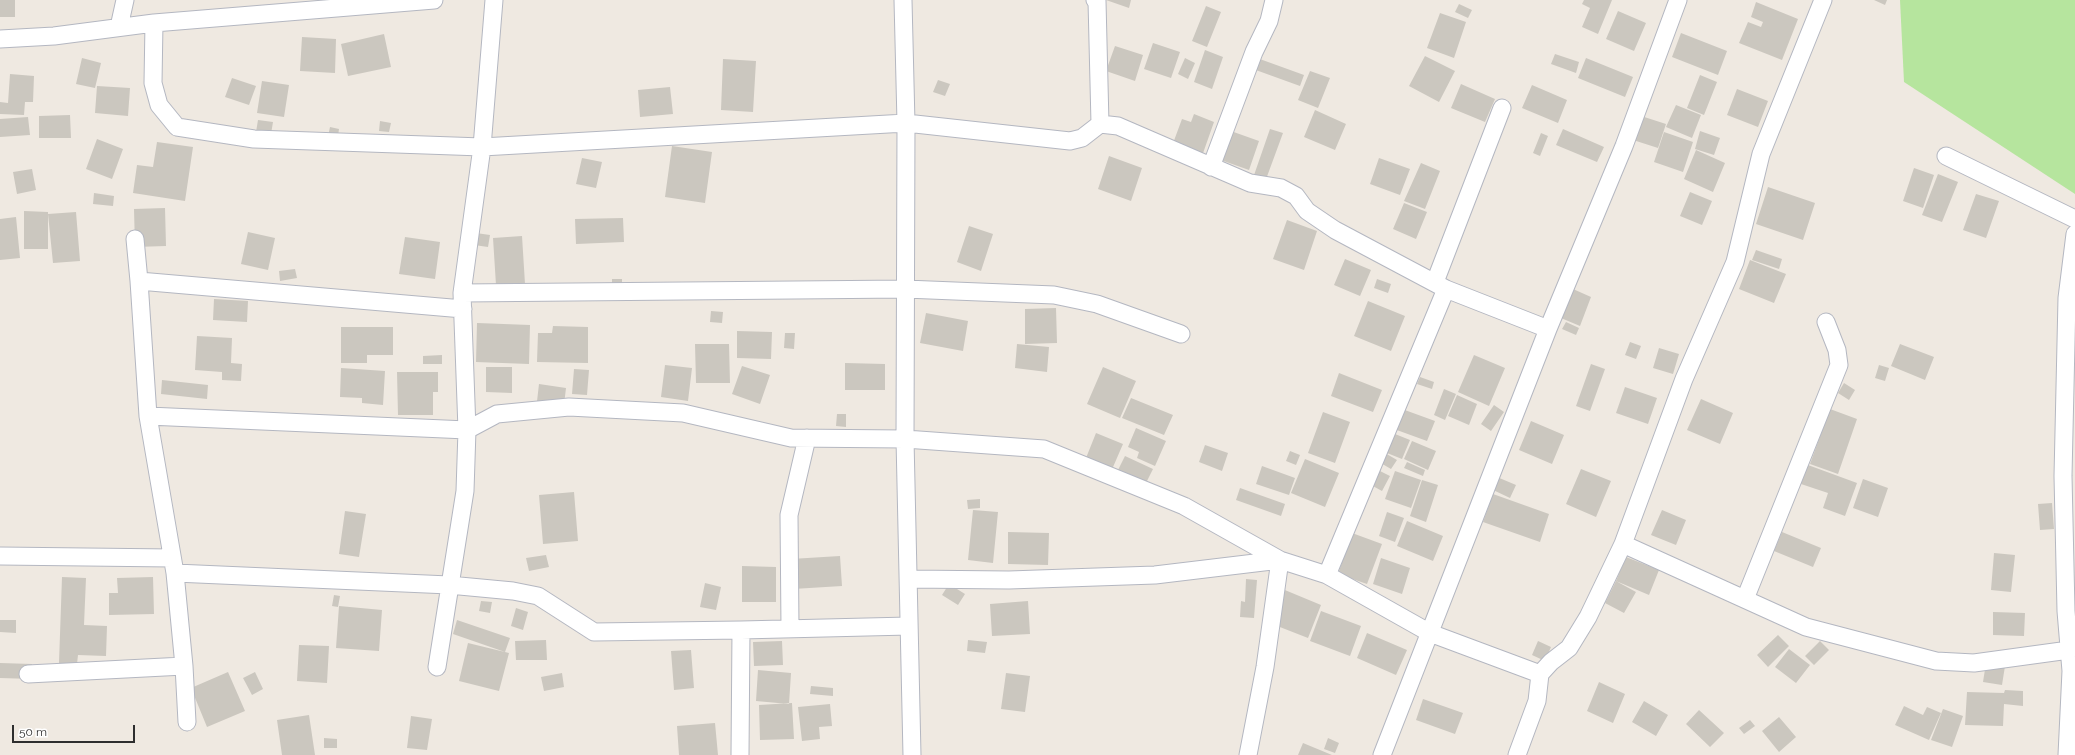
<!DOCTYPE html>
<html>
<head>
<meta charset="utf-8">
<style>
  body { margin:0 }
  #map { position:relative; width:2075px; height:755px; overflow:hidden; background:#efe9e1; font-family:Raleway,sans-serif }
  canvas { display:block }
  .scale { position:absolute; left:12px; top:725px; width:123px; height:18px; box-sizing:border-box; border:2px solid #2e2e2e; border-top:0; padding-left:5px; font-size:12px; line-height:14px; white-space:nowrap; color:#2e2e2e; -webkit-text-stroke:3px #fff; paint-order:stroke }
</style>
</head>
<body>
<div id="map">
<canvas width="2075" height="755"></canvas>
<div class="scale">50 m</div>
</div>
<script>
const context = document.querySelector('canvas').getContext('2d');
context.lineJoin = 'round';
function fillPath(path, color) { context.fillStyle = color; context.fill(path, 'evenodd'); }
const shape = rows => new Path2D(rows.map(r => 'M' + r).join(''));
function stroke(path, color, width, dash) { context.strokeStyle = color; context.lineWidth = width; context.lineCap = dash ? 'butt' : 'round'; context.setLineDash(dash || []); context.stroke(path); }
fillPath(shape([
  [1900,0,2075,0,2075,194,1904,82]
]), '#b6e59e');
fillPath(shape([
  [0,0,15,0,15,17,0,17],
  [1106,0,1131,0,1129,8],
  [1584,0,1612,0,1598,34,1582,27,1590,8,1582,4],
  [1874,0,1887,0,1885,5],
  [1756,2,1798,19,1782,60,1739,43,1748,22,1761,27,1763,22,1751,17],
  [1459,4,1472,10,1468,18,1455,12],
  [1206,6,1221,12,1207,47,1192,41],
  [1618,11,1646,23,1634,51,1606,39],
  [1440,13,1466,22,1454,58,1427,48],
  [1681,33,1727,51,1718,75,1672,57],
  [384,34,391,67,348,76,341,44],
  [302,37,336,39,335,73,300,71],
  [1153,43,1180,52,1171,78,1144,69],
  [1115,46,1143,55,1135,81,1106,71],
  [1205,50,1223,57,1212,89,1194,82],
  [1555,54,1579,62,1576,73,1551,64],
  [1425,56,1455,71,1439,102,1409,86],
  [82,58,101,63,95,88,76,84],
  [1185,58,1195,63,1188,79,1178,74],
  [1257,58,1304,75,1300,86,1253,69],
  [1586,58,1633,77,1625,97,1578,78],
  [723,59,756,61,753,112,721,110],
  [1310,71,1330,78,1318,108,1298,100],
  [10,74,34,76,33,102,25,102,24,115,0,114,0,102,8,103],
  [1700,75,1717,82,1704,115,1687,108],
  [232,78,256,86,249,105,225,97],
  [938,80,950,84,945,96,933,92],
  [262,81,289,85,284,117,257,113],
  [1461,84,1495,99,1485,122,1451,108],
  [1532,85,1567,100,1558,123,1522,108],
  [97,86,130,88,128,116,95,113],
  [670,87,673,114,640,117,638,90],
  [1737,89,1768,101,1758,127,1727,115],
  [1676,105,1701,115,1692,138,1666,127],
  [1315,110,1346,124,1335,150,1304,137],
  [1194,114,1214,122,1202,156,1172,146,1182,119,1191,122],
  [70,115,71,138,39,138,39,116],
  [1638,115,1666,124,1658,148,1630,139],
  [28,117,30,135,0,137,0,119],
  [258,120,273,122,271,134,256,132],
  [380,121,391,123,389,132,379,131],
  [330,127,339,129,337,143,327,141],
  [1270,129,1283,133,1265,182,1253,178],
  [1563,129,1604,147,1597,162,1556,145],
  [1228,130,1259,141,1249,170,1218,159],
  [1700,131,1720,138,1714,155,1695,149],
  [1664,132,1693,142,1683,172,1654,162],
  [1541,133,1548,136,1540,156,1533,153],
  [97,139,123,149,112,179,86,169],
  [157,142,193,147,185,201,133,193,137,165,153,167],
  [672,146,712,152,705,203,665,197],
  [1696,150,1725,163,1713,192,1684,179],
  [1109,156,1142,168,1131,201,1098,189],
  [582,158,602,162,596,188,576,184],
  [1379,158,1410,169,1400,195,1370,184],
  [1421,163,1440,171,1425,209,1404,201],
  [1914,168,1934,175,1923,208,1903,201],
  [32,169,36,190,17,194,13,172],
  [1938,174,1958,182,1942,222,1922,215],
  [1768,187,1815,203,1803,240,1756,224],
  [1690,192,1712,201,1702,225,1680,216],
  [94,193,114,196,113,206,93,204],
  [1976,194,1999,201,1986,238,1963,230],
  [1404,203,1427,212,1416,239,1393,229],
  [165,208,166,246,135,247,134,209],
  [24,211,48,212,48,249,24,249],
  [76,212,80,261,53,263,48,214],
  [16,217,20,258,0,260,0,219],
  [623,218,624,242,576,244,575,219],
  [1287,220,1317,231,1304,270,1273,259],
  [969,226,993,234,981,271,957,262],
  [248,232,275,238,268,270,241,264],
  [476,233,490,235,488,247,474,245],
  [522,236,525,284,496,285,493,238],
  [405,237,440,242,435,279,399,274],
  [1756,250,1782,259,1779,269,1752,260],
  [1345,259,1371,270,1360,296,1334,285],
  [1750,260,1786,274,1774,303,1739,289],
  [295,269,297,278,280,281,279,271],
  [612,279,622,279,622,292,612,292],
  [1377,279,1391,284,1388,293,1374,288],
  [1573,289,1591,297,1580,326,1561,318],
  [214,299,248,301,247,322,213,320],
  [1368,301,1405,316,1391,351,1354,336],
  [1056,308,1057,343,1025,344,1025,309],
  [711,311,723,312,722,323,710,322],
  [926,313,968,321,963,351,920,343],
  [1566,322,1579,328,1576,335,1562,329],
  [477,323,530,325,529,364,476,362],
  [553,326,588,327,588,363,537,362,538,333,552,333],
  [341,327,393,327,393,355,367,355,367,363,341,363],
  [737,331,772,332,771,359,737,358],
  [785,333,795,333,794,349,784,348],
  [197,336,232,338,231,363,242,364,241,381,222,380,222,372,195,370],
  [1630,342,1641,346,1636,359,1625,355],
  [695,344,729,344,730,383,696,383],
  [1017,344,1049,347,1047,372,1015,368],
  [1900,344,1934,357,1925,380,1891,366],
  [1659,348,1679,354,1673,374,1653,368],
  [442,355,442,364,423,364,423,356],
  [1474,355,1505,368,1489,406,1458,392],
  [845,363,885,364,885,390,845,390],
  [1591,364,1605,369,1590,411,1576,406],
  [665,365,692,368,688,401,661,397],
  [1879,365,1889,368,1885,381,1875,378],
  [742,366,770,375,760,404,732,394],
  [486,367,512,367,512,393,486,392],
  [1103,367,1136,381,1120,418,1087,404],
  [341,368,385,371,383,405,362,403,362,398,340,397],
  [574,369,589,370,587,395,572,394],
  [397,372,438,372,438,392,433,392,433,415,398,415],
  [1339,373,1382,390,1373,412,1331,396],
  [1420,377,1434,382,1432,389,1417,384],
  [162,380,208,385,207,399,161,394],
  [1844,383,1855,390,1849,400,1838,393],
  [539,384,566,388,563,413,536,410],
  [1625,387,1657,398,1648,424,1616,413],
  [1444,389,1456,394,1445,420,1434,415],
  [1457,395,1477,404,1469,425,1448,416],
  [1131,398,1173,415,1164,435,1122,418],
  [1701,399,1733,413,1720,444,1687,430],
  [1494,405,1504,412,1491,431,1481,424],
  [1402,409,1435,421,1427,441,1394,429],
  [1830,409,1857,419,1838,474,1810,464],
  [1323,412,1350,422,1335,463,1308,453],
  [837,414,846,414,846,427,836,426],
  [1531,421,1564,435,1552,464,1519,450],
  [1136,428,1166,441,1155,466,1137,458,1139,452,1128,447],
  [1096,433,1123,444,1110,474,1084,463],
  [1395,434,1410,440,1402,459,1387,453],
  [1412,441,1436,451,1428,470,1404,459],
  [1205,445,1228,453,1222,471,1199,462],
  [1290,451,1300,455,1296,465,1286,461],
  [1385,453,1397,460,1391,469,1379,462],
  [1125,456,1153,469,1145,485,1117,472],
  [1305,459,1339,473,1325,507,1291,493],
  [1407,462,1425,470,1423,476,1404,468],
  [1808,465,1857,483,1845,516,1823,508,1828,493,1801,484],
  [1262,466,1295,478,1289,495,1256,484],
  [1581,469,1611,481,1596,517,1566,504],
  [1378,470,1390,476,1382,491,1371,485],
  [1395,471,1421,480,1411,508,1385,499],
  [1497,477,1516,485,1510,498,1491,489],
  [1863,479,1888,488,1878,517,1853,508],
  [1422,480,1438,485,1426,522,1410,516],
  [1240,488,1285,504,1281,516,1236,500],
  [574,492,578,541,543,544,539,495],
  [1493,494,1549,514,1540,542,1483,522],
  [980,499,980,508,968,509,967,500],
  [2052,503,2054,529,2040,530,2038,504],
  [973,510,998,512,993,563,968,560],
  [1662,510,1686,520,1676,545,1651,535],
  [345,511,366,514,359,557,339,554],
  [1387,512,1404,518,1395,542,1379,536],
  [1407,521,1443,536,1433,561,1397,546],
  [1008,532,1049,533,1048,565,1008,564],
  [1782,532,1821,548,1813,567,1774,551],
  [1352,533,1382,544,1367,584,1338,574],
  [1994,553,2015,555,2011,592,1991,590],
  [546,555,549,567,529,571,526,558],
  [840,556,842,586,793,589,791,559],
  [1626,557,1659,570,1649,595,1616,581],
  [1381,558,1410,568,1402,594,1373,584],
  [742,566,776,567,776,602,742,602],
  [62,577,86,578,84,625,107,626,106,656,78,655,77,664,59,663],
  [153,577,154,614,109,615,109,593,118,593,117,578],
  [1246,579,1257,580,1254,618,1240,617,1241,601,1245,602],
  [1616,581,1636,592,1624,613,1605,603],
  [705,583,721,587,716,610,700,607],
  [949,584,965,594,958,605,942,595],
  [1280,588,1321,605,1308,638,1267,622],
  [334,595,340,596,338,607,332,606],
  [481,601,492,602,490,613,479,611],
  [1028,601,1030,634,992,636,990,604],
  [339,606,382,610,379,651,336,648],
  [516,608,528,612,523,630,511,626],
  [1321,611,1361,626,1350,656,1310,641],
  [1993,612,2025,613,2024,636,1993,635],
  [0,620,16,620,16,633,0,632],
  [457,620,510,638,505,652,453,634],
  [1367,633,1407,650,1396,675,1357,658],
  [1778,635,1789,646,1768,667,1757,655],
  [546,640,547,660,516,660,515,641],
  [968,640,987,642,985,653,967,651],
  [782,641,783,665,754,666,753,642],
  [1538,641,1551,647,1545,661,1532,655],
  [1820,641,1829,650,1814,665,1805,656],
  [468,643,509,653,499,691,459,681],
  [299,645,329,646,327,683,297,681],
  [1789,649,1810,665,1796,683,1775,667],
  [691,650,694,688,674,690,671,651],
  [0,663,32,664,32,679,0,678],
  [1986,663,2005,666,2002,685,1983,682],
  [758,670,791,673,789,704,756,701],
  [228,672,245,711,207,727,191,688],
  [255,672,263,689,252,695,243,678],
  [562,673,564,687,544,691,541,677],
  [1006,673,1030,676,1025,712,1001,709],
  [1599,682,1625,694,1613,723,1587,711],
  [811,686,833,688,833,696,810,694],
  [2005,690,2023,691,2023,706,2004,704,2003,726,1965,725,1967,692,2004,693],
  [1423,699,1463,713,1455,734,1416,720],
  [1644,701,1668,715,1656,736,1632,722],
  [792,703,794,739,760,740,759,705],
  [830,704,832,726,819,727,820,739,802,741,798,707],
  [1904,706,1923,715,1927,707,1941,713,1929,740,1895,725],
  [1943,709,1963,716,1952,747,1931,740],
  [1699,710,1724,733,1710,747,1686,724],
  [309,715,315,755,282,755,277,720],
  [411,716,432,719,427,750,407,748],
  [1779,717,1796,737,1779,752,1762,731],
  [1750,720,1755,726,1744,734,1739,728],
  [715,723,718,755,679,755,677,726],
  [324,738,337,739,337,748,324,748],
  [1328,738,1339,743,1335,753,1324,749],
  [1303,743,1332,755,1298,755]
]), '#cbc7bf');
const street = shape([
  [903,0,906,123,905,439,912,755],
  [1095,0,1097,1,1100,124],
  [154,23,153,83,159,105,177,127,254,139,482,147,906,123,1070,141,1082,138,1100,124,1118,126,1250,183,1281,188,1296,196,1307,211,1335,230,1446,289,1548,329],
  [119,27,125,0],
  [0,39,54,36,154,23,434,0],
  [1946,156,2075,219],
  [1211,167,1254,52,1269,21,1274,0],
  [135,239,139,281,148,416,175,573,184,666,187,722],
  [139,281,463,309],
  [1435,282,1502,108],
  [462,293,905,289,1054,295,1097,304,1181,334],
  [148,416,467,430,497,414,569,407,683,413,791,438,905,439,1044,449,1184,506,1280,560,1265,667,1248,755],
  [1623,544,1806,627,1936,661,1974,663,2069,650],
  [0,556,172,558],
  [175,573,449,585,513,591,538,596,594,632,741,630,909,626],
  [1327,575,1446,289],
  [909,579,1009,580,1155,575,1280,560,1327,575,1430,633,1540,674],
  [1745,599,1839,365,1837,350,1826,322],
  [790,628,789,515,807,438],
  [437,667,465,491,467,430,462,293,482,147,494,0],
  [28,674,184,666],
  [740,755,741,630],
  [1382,755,1548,329,1624,146,1678,0],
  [1517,755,1537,701,1540,674,1551,662,1569,648,1588,617,1623,544,1684,379,1735,262,1761,154,1823,0],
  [2067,755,2071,671,2066,611,2063,476,2067,298,2075,234]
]);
stroke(street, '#b4b7c1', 19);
stroke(street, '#fff', 17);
</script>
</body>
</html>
